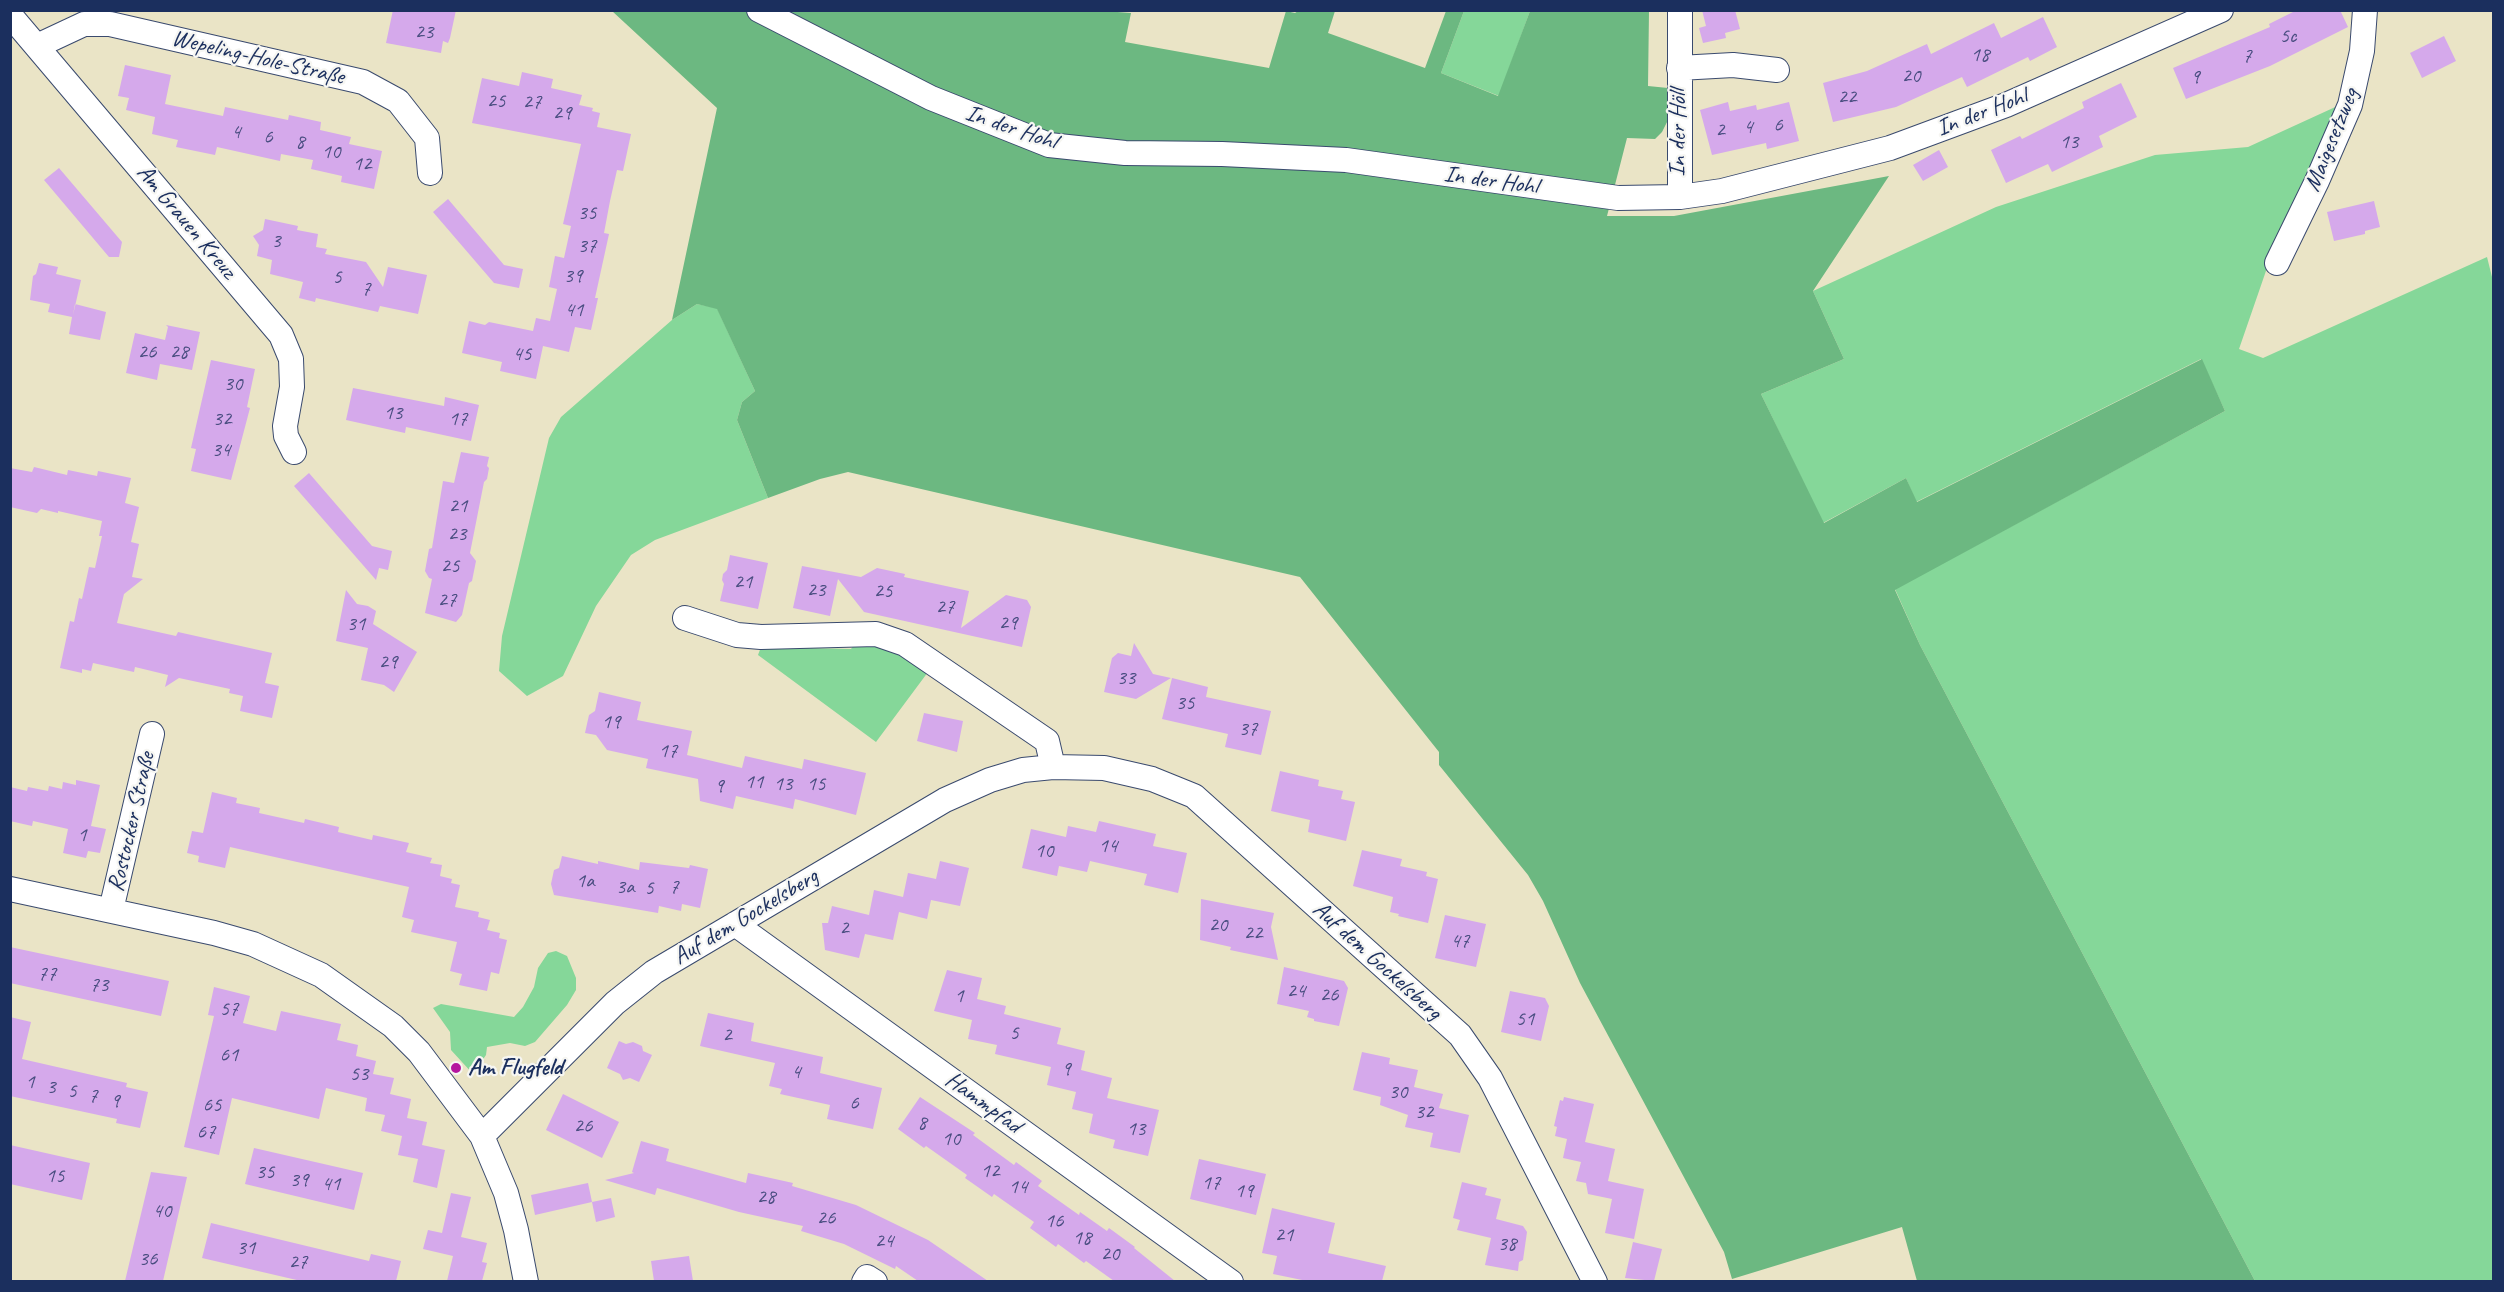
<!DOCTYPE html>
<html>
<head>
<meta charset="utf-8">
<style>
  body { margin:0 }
  #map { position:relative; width:2504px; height:1292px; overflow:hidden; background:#eae4c6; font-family:Caveat,sans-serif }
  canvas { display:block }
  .frame { position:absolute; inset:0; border:12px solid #1b2f5e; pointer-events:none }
</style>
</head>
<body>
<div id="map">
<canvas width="2504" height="1292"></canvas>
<div class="frame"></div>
</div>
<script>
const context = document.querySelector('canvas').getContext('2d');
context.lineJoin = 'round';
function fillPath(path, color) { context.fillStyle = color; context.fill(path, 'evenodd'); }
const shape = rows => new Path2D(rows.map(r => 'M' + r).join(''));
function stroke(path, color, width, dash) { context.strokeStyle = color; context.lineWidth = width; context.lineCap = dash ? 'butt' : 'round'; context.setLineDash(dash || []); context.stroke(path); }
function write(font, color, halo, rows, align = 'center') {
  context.font = font + ' Caveat,sans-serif'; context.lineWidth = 4.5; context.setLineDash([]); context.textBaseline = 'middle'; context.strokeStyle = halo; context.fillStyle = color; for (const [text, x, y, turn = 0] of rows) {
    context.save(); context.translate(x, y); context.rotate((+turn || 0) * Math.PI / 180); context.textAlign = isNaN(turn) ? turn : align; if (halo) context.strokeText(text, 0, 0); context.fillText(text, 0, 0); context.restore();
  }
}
fillPath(shape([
  [1464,11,1530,11,1499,96,1441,73],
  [2344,103,2267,268,2239,349,2263,358,2487,257,2494,285,2493,1281,2255,1281,1920,645,1895,589,2225,411,2201,359,1916,502,1906,478,1823,523,1761,394,1844,359,1813,291,1996,207,2155,155,2248,147],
  [697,304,717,308,755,391,742,402,737,420,768,498,655,540,631,555,596,606,563,676,527,696,499,671,502,636,549,438,561,417,672,320],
  [857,641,874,641,931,668,876,742,758,655,761,647,851,649],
  [556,951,567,956,576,978,576,990,567,1005,535,1042,525,1046,510,1043,487,1047,486,1055,473,1074,451,1050,450,1032,433,1008,441,1004,514,1017,523,1007,534,987,538,968,548,953]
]), '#85d799');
fillPath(shape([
  [612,11,1104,11,1131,13,1125,42,1269,68,1286,11,1295,13,1298,11,1335,11,1328,33,1425,68,1446,11,1464,11,1441,73,1498,96,1530,11,1649,11,1648,86,1668,88,1668,120,1662,132,1655,139,1627,138,1607,216,1674,216,1889,176,1813,291,1844,359,1761,394,1824,523,1906,478,1917,502,2202,359,2225,411,1895,590,1920,645,2255,1281,1917,1281,1902,1227,1732,1279,1724,1252,1580,983,1543,901,1528,875,1439,765,1439,752,1300,577,848,472,820,479,768,498,737,420,742,402,755,391,717,309,697,304,672,320,717,108]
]), '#6cb881');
fillPath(shape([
  [393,10,456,10,450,38,448,43,443,41,441,53,386,43],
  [1702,10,1735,10,1740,29,1725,33,1726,38,1703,43,1699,28,1706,26],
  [2297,10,2340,10,2348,27,2270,66,2186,99,2173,68,2270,27,2269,24],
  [2043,17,2057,47,2030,61,2028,57,1967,87,1962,77,1896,107,1833,122,1823,83,1867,71,1927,44,1931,54,1994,23,2001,38],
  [2444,36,2456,61,2422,78,2410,53],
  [125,65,171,75,165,104,223,116,225,107,288,120,289,115,321,122,320,130,351,137,349,144,382,151,374,189,341,182,342,176,311,169,313,160,281,154,280,161,217,147,215,155,176,147,178,140,152,134,155,117,126,110,129,98,118,96],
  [522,72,553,79,551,88,582,95,579,105,593,108,592,111,600,113,597,127,631,134,623,171,617,170,610,201,604,233,609,234,595,298,598,298,591,330,575,327,569,352,543,346,536,379,500,371,502,362,462,353,469,321,485,325,489,322,533,331,536,318,550,321,557,289,549,287,555,256,564,258,571,226,563,224,581,144,472,123,482,78,519,86],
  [2121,83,2137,117,2099,136,2103,147,2052,172,2048,164,2006,183,1991,150,2020,136,2022,139,2084,108,2082,102],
  [1728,102,1730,111,1756,105,1757,110,1789,102,1799,141,1767,149,1766,143,1712,155,1700,110],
  [1939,150,1948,167,1923,181,1913,165],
  [59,168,122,242,119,257,109,257,44,180],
  [448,199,504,265,523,269,519,288,494,283,433,212],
  [2374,201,2380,227,2365,231,2365,234,2334,241,2327,212],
  [265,219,298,226,297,230,318,234,316,247,327,249,325,254,366,262,383,287,388,267,427,275,418,314,380,306,378,312,316,298,315,302,299,298,303,282,270,274,272,260,257,256,259,245,253,236,263,230],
  [39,263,58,267,56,274,81,280,73,315,75,304,106,312,100,340,69,334,72,317,48,312,50,304,30,300,33,276,36,274],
  [166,325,200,332,192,370,160,364,157,380,126,373,135,333,165,340,168,327],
  [211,360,255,369,247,407,250,408,231,480,191,471,196,449,191,448],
  [353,388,444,406,445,397,479,405,471,441,406,427,405,433,346,420],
  [461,452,489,457,487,466,489,468,487,479,484,482,470,553,476,561,472,581,469,583,462,615,456,622,425,613,432,579,429,578,425,571,429,549,432,548,443,481,454,483],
  [34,467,67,475,68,470,97,476,98,471,131,478,125,503,139,507,131,542,139,544,132,577,143,579,124,594,117,623,176,636,178,632,272,653,265,683,279,686,272,718,240,711,243,696,229,693,230,689,179,678,165,687,168,675,135,667,134,672,93,663,91,671,82,669,82,673,60,668,70,621,74,622,79,598,82,599,89,567,95,568,102,536,99,536,102,521,58,511,58,513,41,509,37,513,10,507,10,468,32,472],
  [309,473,372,546,392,551,388,570,379,568,376,580,294,486],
  [730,555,768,563,758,609,720,601,724,584,722,580,723,574,727,570],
  [802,566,861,577,877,568,905,574,904,577,969,591,961,628,1006,595,1027,600,1031,607,1022,647,864,612,838,579,830,616,793,608],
  [346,590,357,604,368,606,376,611,373,624,417,652,394,692,384,685,361,680,368,648,336,641],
  [1134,643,1153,674,1171,678,1136,699,1104,692,1112,658,1118,653,1131,656],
  [1172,678,1208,687,1206,697,1271,711,1261,755,1225,747,1228,734,1162,719],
  [599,692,641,702,637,720,692,731,687,755,742,768,745,756,802,769,804,759,866,773,856,815,795,799,793,809,736,796,733,809,700,801,698,779,646,768,648,759,607,750,596,735,585,733,589,715,595,711],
  [924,713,963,721,957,752,917,741],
  [1280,771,1319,780,1318,786,1343,791,1341,799,1355,802,1346,841,1308,832,1310,820,1271,811],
  [76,780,100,785,91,826,106,829,100,853,88,851,86,858,63,853,68,829,33,821,32,826,10,821,10,787,27,791,28,787,48,791,49,786,62,789,63,782,76,785],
  [212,792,237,798,236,803,260,808,259,813,304,823,305,819,339,827,338,832,372,840,373,835,409,843,406,852,432,858,430,863,442,865,440,876,452,879,451,883,460,885,455,907,479,912,478,917,490,920,487,930,500,933,499,938,507,940,499,974,491,972,487,991,459,985,462,974,450,971,457,942,411,932,414,920,402,917,409,887,230,847,225,868,198,862,199,856,187,853,192,831,203,833],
  [1099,821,1156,834,1153,846,1187,853,1178,893,1144,885,1147,874,1090,861,1087,872,1059,866,1057,876,1022,868,1031,829,1066,837,1068,826,1096,832],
  [1362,850,1402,859,1400,866,1427,872,1426,876,1438,879,1428,923,1398,916,1399,914,1390,912,1393,897,1353,886],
  [562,856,598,864,598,861,639,870,640,862,689,868,690,865,708,869,700,908,682,904,681,911,659,906,658,913,554,895,551,884,554,870,559,868],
  [940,861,969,868,960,906,931,900,927,919,899,912,893,940,865,934,859,958,825,950,822,923,828,923,832,906,869,915,874,890,903,897,908,873,936,879],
  [1201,899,1274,913,1271,927,1278,960,1230,950,1231,947,1200,940],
  [1445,915,1486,924,1476,967,1435,958],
  [10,947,169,981,161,1016,10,983],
  [1284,967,1344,981,1348,988,1339,1026,1314,1021,1314,1019,1307,1017,1309,1011,1277,1004],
  [947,970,982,978,977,999,1006,1006,1004,1014,1061,1028,1057,1044,1085,1051,1081,1070,1112,1078,1107,1098,1159,1110,1148,1156,1113,1148,1115,1140,1089,1133,1093,1114,1072,1109,1076,1092,1047,1085,1051,1067,995,1054,997,1045,968,1039,972,1020,934,1011],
  [214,987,250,996,243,1023,276,1031,281,1011,341,1024,337,1040,358,1045,356,1056,376,1061,373,1074,394,1078,390,1094,411,1099,407,1118,427,1122,422,1145,445,1150,437,1188,413,1182,418,1159,398,1155,402,1136,381,1131,385,1115,365,1111,367,1098,326,1088,319,1119,232,1098,219,1155,184,1147,214,1016,208,1015],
  [1510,991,1545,998,1549,1006,1541,1041,1501,1032],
  [708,1013,754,1023,751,1041,823,1057,820,1073,882,1088,873,1129,827,1119,830,1105,780,1094,782,1089,769,1086,775,1063,700,1046],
  [10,1017,31,1022,22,1059,127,1083,126,1087,148,1092,140,1128,116,1123,117,1119,10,1096],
  [619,1041,626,1044,633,1042,642,1046,643,1051,652,1055,639,1082,630,1078,623,1080,620,1074,607,1068],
  [1362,1052,1390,1058,1389,1064,1418,1070,1414,1087,1443,1094,1439,1108,1469,1115,1460,1153,1430,1147,1433,1133,1405,1127,1408,1115,1380,1105,1381,1097,1353,1090],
  [563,1094,619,1122,602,1158,546,1130],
  [920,1097,975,1133,973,1135,1014,1165,1016,1162,1042,1181,1038,1186,1079,1215,1080,1212,1107,1231,1109,1228,1135,1247,1134,1248,1175,1281,1114,1281,1086,1261,1084,1263,1058,1244,1056,1247,1030,1228,1034,1222,994,1194,992,1197,965,1178,967,1175,926,1146,924,1148,898,1129],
  [1564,1097,1594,1104,1585,1142,1615,1149,1608,1181,1644,1189,1634,1239,1605,1233,1612,1199,1588,1194,1586,1183,1576,1181,1581,1162,1563,1158,1567,1139,1555,1136,1557,1127,1554,1126,1560,1100,1563,1101],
  [641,1141,669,1149,666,1161,746,1183,748,1173,793,1183,792,1186,856,1205,928,1240,988,1281,918,1281,896,1266,895,1269,844,1244,801,1231,803,1226,739,1212,657,1188,655,1195,605,1180,634,1173,632,1172],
  [10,1145,90,1163,82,1200,10,1184],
  [254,1148,363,1173,354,1210,245,1184],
  [1199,1159,1266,1174,1256,1215,1190,1199],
  [151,1172,187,1177,163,1281,125,1281],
  [1462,1182,1487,1188,1485,1195,1501,1199,1496,1219,1523,1226,1527,1232,1523,1260,1519,1262,1518,1271,1485,1265,1491,1238,1457,1230,1460,1220,1453,1218],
  [588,1183,592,1202,535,1215,531,1195],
  [451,1193,471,1197,461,1237,487,1243,482,1262,487,1263,482,1281,447,1281,453,1256,423,1249,428,1230,442,1233],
  [611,1198,615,1217,596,1222,592,1202],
  [1272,1208,1335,1223,1328,1253,1386,1266,1382,1281,1307,1281,1273,1274,1277,1256,1262,1253],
  [211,1223,369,1261,371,1254,401,1261,396,1281,301,1281,202,1258],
  [1633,1242,1662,1249,1654,1281,1625,1278],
  [689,1256,693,1281,654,1281,651,1261]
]), '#d5a9eb');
const minor = shape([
  [759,10,931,98,1049,145,1125,153,1222,154,1346,160,1618,198,1680,197,1722,191,1890,148,2006,105,2221,10],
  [10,15,281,335,291,359,292,387,285,426,286,436,294,452],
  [37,46,84,24,110,24,363,82,398,101,427,138,430,173],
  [1679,68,1733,65,1777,70],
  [1680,197,1680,10],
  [2277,263,2317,181,2350,105,2362,51,2365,10],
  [685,618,737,635,761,637,876,634,905,644,1047,741,1053,767],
  [10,889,214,933,253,944,321,975,393,1026,419,1052,482,1136,506,1193,516,1230,526,1282],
  [111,910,152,734],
  [735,924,1231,1282],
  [482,1136,615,1003,654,972,945,800,990,780,1023,770,1053,767,1104,768,1152,779,1194,796,1460,1035,1490,1078,1595,1282],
  [864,1282,867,1277,875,1282]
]);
stroke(minor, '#3a4a6e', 26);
stroke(minor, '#fff', 24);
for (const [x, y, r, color] of [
  [456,1068,6,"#b5179e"]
]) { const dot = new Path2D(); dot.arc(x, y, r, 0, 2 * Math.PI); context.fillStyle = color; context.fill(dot); stroke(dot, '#f6f6f2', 2); }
write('21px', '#4a4e81', null, [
  ["23",424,32],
  ["5c",2288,36],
  ["18",1980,55],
  ["7",2247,56],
  ["20",1911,76],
  ["9",2195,77],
  ["22",1847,97],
  ["25",496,101],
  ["27",532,102],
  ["29",562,113],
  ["6",1778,125],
  ["4",1748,127],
  ["2",1720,130],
  ["4",236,132],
  ["6",268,137],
  ["8",300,142],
  ["13",2069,142],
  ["10",331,152],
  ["12",362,164],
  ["35",587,213],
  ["3",276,241],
  ["37",587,246],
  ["39",573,276],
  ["5",337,277],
  ["7",366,289],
  ["41",574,310],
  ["26",147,352],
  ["28",179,352],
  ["45",522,354],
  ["30",233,384],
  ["13",393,413],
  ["32",222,419],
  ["17",458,419],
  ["34",221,450],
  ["21",458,506],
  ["23",457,534],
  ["25",450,566],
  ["21",743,582],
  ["23",816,590],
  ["25",883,591],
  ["27",447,600],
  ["27",945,607],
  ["29",1008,623],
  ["31",356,624],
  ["29",388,662],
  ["33",1126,678],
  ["35",1185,703],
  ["19",611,722],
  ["37",1248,729],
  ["17",668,751],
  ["11",754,782],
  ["13",783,784],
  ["15",816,784],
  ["9",719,786],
  ["1",82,835],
  ["14",1108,846],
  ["10",1044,851],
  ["1a",585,881],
  ["3a",625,887],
  ["7",674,887],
  ["5",649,888],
  ["20",1218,925],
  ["2",844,928],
  ["22",1253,933],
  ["47",1460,941],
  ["77",47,974],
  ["73",99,985],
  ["24",1296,991],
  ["26",1329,995],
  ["1",959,996],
  ["57",229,1009],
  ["51",1525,1019],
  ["5",1014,1033],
  ["2",727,1035],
  ["61",229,1055],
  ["9",1066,1069],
  ["4",796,1072],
  ["53",359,1074],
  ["1",30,1082],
  ["3",51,1087],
  ["5",72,1091],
  ["30",1398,1092],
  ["7",93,1096],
  ["9",115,1101],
  ["6",854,1103],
  ["65",212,1105],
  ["32",1424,1112],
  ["8",922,1123],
  ["26",583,1126],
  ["13",1136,1129],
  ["67",206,1132],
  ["10",951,1139],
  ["12",990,1171],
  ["35",265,1172],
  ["15",55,1176],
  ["39",299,1180],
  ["17",1211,1183],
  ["41",331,1184],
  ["14",1018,1187],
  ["19",1244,1191],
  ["28",766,1197],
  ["40",162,1211],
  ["26",826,1218],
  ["16",1054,1221],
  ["21",1284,1235],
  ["18",1082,1238],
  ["24",884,1241],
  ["38",1507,1244],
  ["31",246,1248],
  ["20",1110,1254],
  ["36",148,1259],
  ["27",298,1262]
]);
write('24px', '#1b2f5e', '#f6f6f2', [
  ["Wepeling-Hole-Straße",258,58,13],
  ["In der Hohl",1982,113,-21],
  ["In der Hohl",1011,128,19],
  ["In der Höll",1679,133,-90],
  ["Maigesetzweg",2332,140,-68],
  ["In der Hohl",1491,181,8],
  ["Am Grauen Kreuz",186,222,50],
  ["Rostocker Straße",132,822,-77],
  ["Auf dem Gockelsberg",746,917,-31],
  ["Auf dem Gockelsberg",1377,961,42],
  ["Hammpfad",983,1103,36]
]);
write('bold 24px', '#1b2f5e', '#f6f6f2', [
  ["Am Flugfeld",468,1068]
], 'left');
</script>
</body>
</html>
